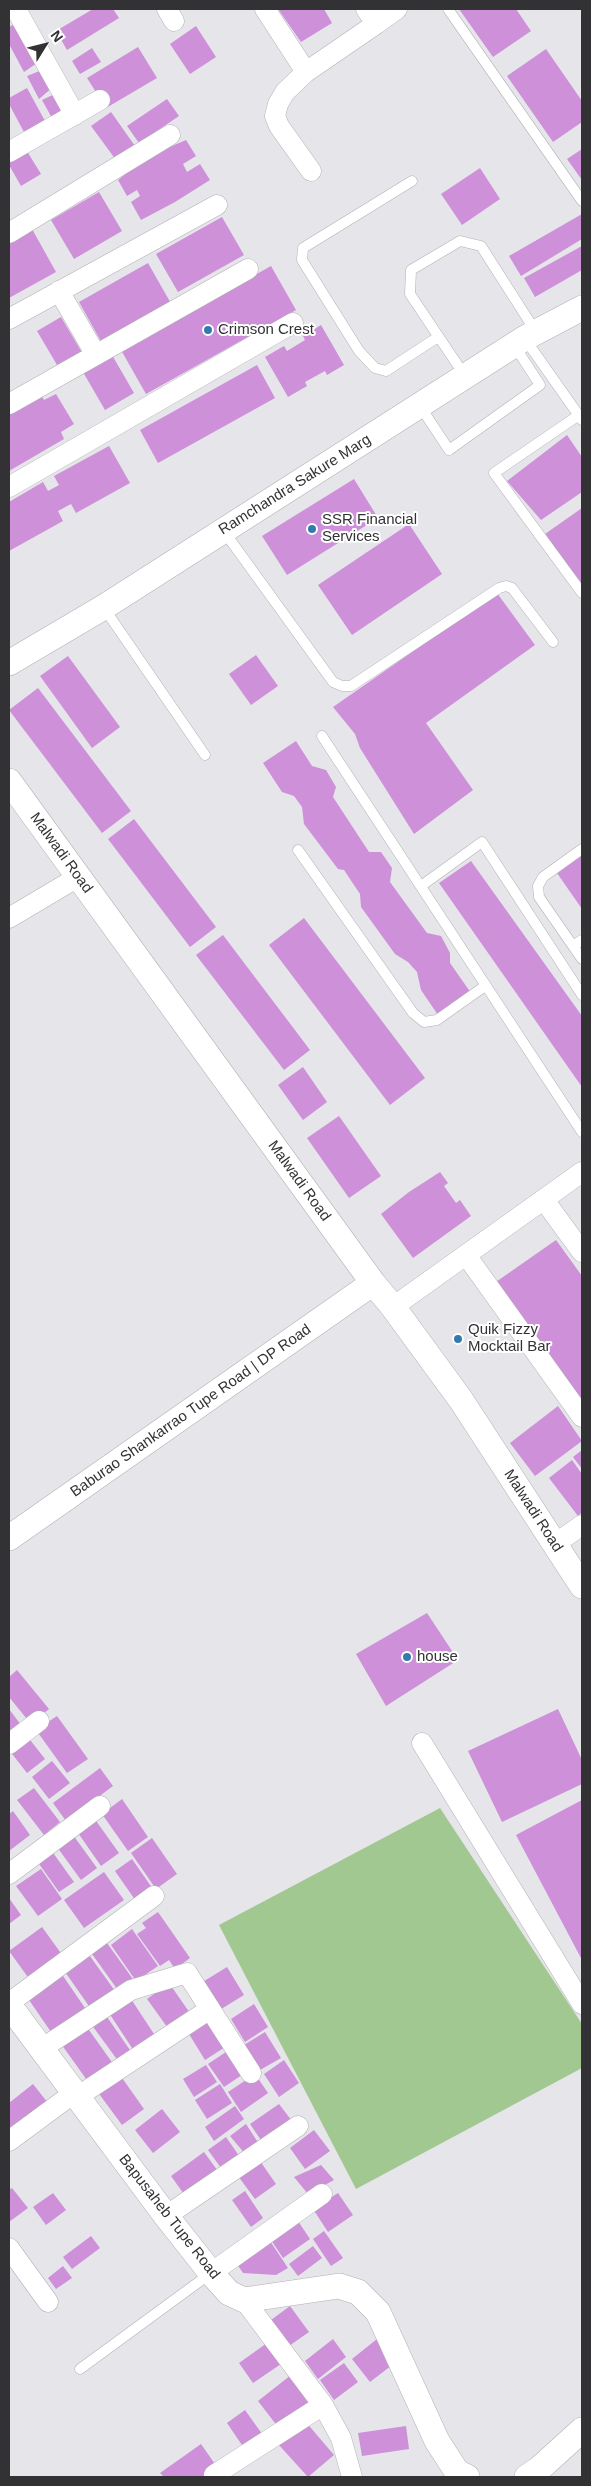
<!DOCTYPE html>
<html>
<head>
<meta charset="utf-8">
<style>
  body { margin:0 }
  #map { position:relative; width:591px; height:2486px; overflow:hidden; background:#e5e5ea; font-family:Arial,sans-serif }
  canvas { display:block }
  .frame { position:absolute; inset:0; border:10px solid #323234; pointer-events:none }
  .north { position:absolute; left:20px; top:20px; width:50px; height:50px; -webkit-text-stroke:4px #fff; paint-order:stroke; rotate:54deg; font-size:14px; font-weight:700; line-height:20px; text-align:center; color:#323234 }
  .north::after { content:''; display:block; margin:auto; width:18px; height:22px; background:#323234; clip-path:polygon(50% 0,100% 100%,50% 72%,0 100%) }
</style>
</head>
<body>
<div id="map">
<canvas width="591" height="2486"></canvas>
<div class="frame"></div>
<div class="north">N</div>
</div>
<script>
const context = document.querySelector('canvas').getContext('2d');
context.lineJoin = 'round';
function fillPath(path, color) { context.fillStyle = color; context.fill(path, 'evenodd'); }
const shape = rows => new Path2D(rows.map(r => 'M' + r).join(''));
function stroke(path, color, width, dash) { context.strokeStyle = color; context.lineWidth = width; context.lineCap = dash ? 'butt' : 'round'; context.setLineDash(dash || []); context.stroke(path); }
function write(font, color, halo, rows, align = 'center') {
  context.font = font + ' Arial,sans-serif'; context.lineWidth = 4; context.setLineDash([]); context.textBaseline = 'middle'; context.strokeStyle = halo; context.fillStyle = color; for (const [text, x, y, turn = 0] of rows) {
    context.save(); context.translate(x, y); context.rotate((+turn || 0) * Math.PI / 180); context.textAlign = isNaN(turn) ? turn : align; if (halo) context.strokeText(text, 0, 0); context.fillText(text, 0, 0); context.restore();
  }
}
fillPath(shape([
  [440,1808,582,2024,582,2068,356,2189,219,1925]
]), '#a2c892');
fillPath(shape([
  [93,9,113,9,119,18,67,50,56,31],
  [278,9,324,9,332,23,301,42],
  [459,9,516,9,531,31,493,57],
  [18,22,40,61,24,72,9,44,9,27],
  [196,26,216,57,190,74,170,44],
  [138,47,157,78,106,108,87,78],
  [92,48,101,62,80,74,72,61],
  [546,49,582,101,582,122,553,142,507,76],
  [42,70,53,87,39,99,27,76],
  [27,88,45,121,24,132,9,104,9,98],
  [57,93,67,109,52,118,42,100],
  [167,99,179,116,139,143,127,126],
  [111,112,135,146,116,160,91,126],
  [186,140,196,156,183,164,187,172,200,164,210,180,175,202,141,220,131,202,140,196,137,190,127,196,118,180,147,157],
  [25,148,41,174,21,186,9,165,9,158],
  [582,149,582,180,567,159],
  [480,168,500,199,462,225,441,194],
  [99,192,122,231,74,259,51,220],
  [582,214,582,239,521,276,509,256],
  [222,217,244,255,178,292,156,254],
  [32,229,56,272,9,298,9,243],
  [582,246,582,270,535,297,524,278],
  [148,263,173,307,103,345,79,302],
  [271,266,296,310,146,394,121,350],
  [61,317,84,356,60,370,37,331],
  [321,325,344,365,327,375,325,371,305,382,307,386,288,397,265,357,284,346,287,351,305,340,303,336],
  [112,355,134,393,105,410,83,372],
  [257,365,275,398,158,463,140,430],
  [56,394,74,424,61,432,64,439,9,471,9,413,41,395,44,400],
  [567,435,582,457,582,492,541,520,507,481],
  [109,446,130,483,76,513,71,504,58,511,63,521,9,551,9,502,43,482,48,491,59,485,54,476],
  [354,479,378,518,287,575,262,536],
  [582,508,582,589,545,534],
  [409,524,442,574,352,635,318,585],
  [497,593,535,645,426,723,473,790,414,834,360,748,355,734,333,707],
  [256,655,278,686,251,705,229,674],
  [68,656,120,727,92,748,40,676],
  [38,688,131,811,102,833,9,710],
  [296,741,312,766,326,770,336,787,333,797,369,852,381,852,392,868,390,882,427,933,441,936,450,953,450,963,471,993,438,1015,421,990,417,972,408,962,395,954,361,907,360,894,344,870,338,869,304,824,302,807,294,796,282,792,263,763],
  [134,819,216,927,190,947,108,839],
  [582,855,582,909,557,873],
  [471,861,582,1016,582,1087,439,883],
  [304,918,425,1078,390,1105,269,945],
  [223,935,310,1050,284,1070,196,955],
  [303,1067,327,1102,303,1120,278,1085],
  [339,1116,381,1176,349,1198,307,1138],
  [440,1172,448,1183,444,1186,456,1203,460,1200,471,1216,413,1258,381,1214,409,1192],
  [556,1240,582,1276,582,1404,493,1284],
  [558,1406,582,1441,535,1476,510,1443],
  [582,1450,582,1469,573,1457],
  [572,1460,582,1474,582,1512,578,1516,549,1478],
  [427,1613,458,1660,386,1706,356,1654],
  [17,1670,49,1709,31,1724,9,1697,9,1677],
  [9,1709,21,1725,9,1734],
  [558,1709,582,1760,582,1784,502,1822,468,1751],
  [57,1716,88,1759,67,1773,36,1730],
  [27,1736,45,1759,27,1773,9,1750],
  [52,1761,70,1783,49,1799,32,1777],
  [100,1768,113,1786,66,1821,53,1803],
  [34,1788,60,1822,44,1835,17,1800],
  [122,1799,148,1837,128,1851,102,1814],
  [582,1800,582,1960,516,1835],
  [13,1811,30,1835,9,1851,9,1814],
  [94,1818,119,1853,101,1866,76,1830],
  [73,1835,97,1868,81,1880,57,1847],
  [152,1838,177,1874,156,1889,131,1853],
  [51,1850,74,1882,59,1892,37,1861],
  [132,1859,155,1892,138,1904,115,1871],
  [41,1869,62,1899,38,1916,16,1886],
  [104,1872,124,1900,84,1928,64,1900],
  [9,1898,21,1915,9,1924],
  [158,1912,190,1958,175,1969,169,1960,160,1966,137,1934,146,1928,142,1923],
  [42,1927,63,1956,30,1980,9,1951],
  [132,1929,158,1966,136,1981,111,1945],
  [107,1943,135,1982,120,1993,92,1954],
  [87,1952,115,1991,91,2009,63,1969],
  [227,1967,244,1995,218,2011,201,1983],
  [61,1973,85,2008,51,2032,27,1997],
  [169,1983,192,2016,170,2031,147,1999],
  [131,1999,156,2037,134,2051,109,2013],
  [254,2004,268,2027,245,2042,231,2019],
  [105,2014,132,2053,119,2062,91,2024],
  [214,2018,230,2044,205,2060,189,2034],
  [84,2023,114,2065,89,2083,59,2041],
  [265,2032,281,2058,260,2070,244,2045],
  [232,2048,248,2071,224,2087,208,2064],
  [284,2060,299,2083,279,2097,264,2074],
  [206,2065,217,2082,194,2097,183,2079],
  [255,2074,268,2093,241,2112,228,2092],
  [120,2075,144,2109,122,2125,97,2091],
  [33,2084,48,2103,9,2132,9,2103],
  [220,2084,232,2103,207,2119,195,2100],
  [279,2104,292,2121,263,2143,250,2124],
  [235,2106,244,2119,214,2141,205,2127],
  [162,2109,180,2132,153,2153,135,2130],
  [246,2124,259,2144,246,2155,230,2136],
  [314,2130,330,2151,305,2169,290,2148],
  [226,2137,242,2160,224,2172,208,2150],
  [204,2152,220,2174,186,2197,171,2176],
  [260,2161,276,2184,255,2199,238,2176],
  [321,2165,334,2180,308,2194,294,2177],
  [12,2188,28,2208,9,2222,9,2190],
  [245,2191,263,2218,251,2227,232,2200],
  [53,2193,66,2210,46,2225,33,2207],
  [338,2193,353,2215,328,2232,313,2209],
  [298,2221,310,2239,283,2258,271,2240],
  [324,2231,343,2258,331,2266,313,2239],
  [91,2236,100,2248,72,2269,63,2257],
  [268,2238,288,2268,276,2275,243,2273,235,2261],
  [313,2246,322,2258,298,2276,289,2264],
  [63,2266,72,2278,56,2289,48,2278],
  [290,2306,309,2332,289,2346,271,2320],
  [333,2339,346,2357,318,2379,305,2361],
  [377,2339,396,2362,370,2382,352,2359],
  [267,2343,281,2364,253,2383,239,2363],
  [344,2363,358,2382,334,2400,320,2380],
  [291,2375,312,2401,278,2427,258,2401],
  [245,2410,265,2438,246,2451,227,2423],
  [305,2421,334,2455,308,2477,278,2444],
  [406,2426,409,2449,362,2456,358,2433],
  [201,2444,217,2467,203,2477,164,2477,160,2473]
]), '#cd90d9');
const service = shape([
  [448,9,582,201],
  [412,181,303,248,302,260,359,351,375,368,386,371,438,337],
  [525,339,582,420],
  [465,376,410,294,411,270,460,241,481,246,536,332],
  [420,406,449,450,540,385,514,345],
  [579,415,494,473,582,593],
  [223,530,333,682,342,686,351,686,499,588,506,586,512,588,553,642],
  [104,608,205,755],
  [322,736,582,1132],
  [582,849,543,877,538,886,539,897,582,959],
  [298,850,413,1013,424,1022,437,1020,485,986],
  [421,886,482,842,582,995],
  [573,946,582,940],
  [80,2369,211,2273]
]);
const minor = shape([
  [167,9,174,21],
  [265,9,306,72],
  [18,13,75,115],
  [376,24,397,9],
  [9,152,100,100],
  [311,171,279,126,275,116,278,104,285,92,306,72,376,24,366,9],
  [9,233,170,135],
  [59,291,96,355],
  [9,319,217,205],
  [9,404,248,269],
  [9,487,293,323],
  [9,918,78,877],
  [544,1200,582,1252],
  [466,1255,582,1417],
  [393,1307,582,1172],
  [555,1544,582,1525],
  [422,1743,582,2004],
  [9,1744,39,1721],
  [9,1874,100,1806],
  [9,2003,154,1896],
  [41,2049,131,1990,187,1973,251,2073],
  [77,2097,210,2009],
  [9,2141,74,2093],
  [166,2216,298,2126],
  [9,2248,48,2302],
  [211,2273,322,2194],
  [244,2300,323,2405,341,2438,352,2477],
  [214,2475,323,2405]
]);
const tertiary = shape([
  [9,663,104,607,525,338,582,308],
  [9,781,373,1283,393,1307,461,1400,582,1586],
  [9,1538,373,1283],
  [9,2005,166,2216,211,2273,229,2293,244,2300,339,2286,358,2292,378,2312,437,2441,457,2472,467,2477],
  [527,2477,539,2469,582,2430]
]);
stroke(service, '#b1b1b5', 11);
stroke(minor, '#b1b1b5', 21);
stroke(tertiary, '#b1b1b5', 26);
stroke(service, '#fff', 10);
stroke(minor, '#fff', 20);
stroke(tertiary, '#fff', 25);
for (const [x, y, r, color] of [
  [208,330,5,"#337baf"],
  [312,529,5,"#337baf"],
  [458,1339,5,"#337baf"],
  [407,1657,5,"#337baf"]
]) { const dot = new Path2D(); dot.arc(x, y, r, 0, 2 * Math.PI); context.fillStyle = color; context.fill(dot); stroke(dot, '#fff', 2); }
write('15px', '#323234', '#fff', [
  ["Crimson Crest",218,330],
  ["SSR Financial",322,520],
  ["Services",322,537],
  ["Quik Fizzy",468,1330],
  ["Mocktail Bar",468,1347],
  ["house",417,1657]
], 'left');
write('15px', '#323234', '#fff', [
  ["Ramchandra Sakure Marg",295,485,-32],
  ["Malwadi Road",61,853,54],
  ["Malwadi Road",299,1181,54],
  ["Baburao Shankarrao Tupe Road | DP Road",191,1411,-35],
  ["Malwadi Road",533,1511,57],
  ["Bapusaheb Tupe Road",169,2217,52]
]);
</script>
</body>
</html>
